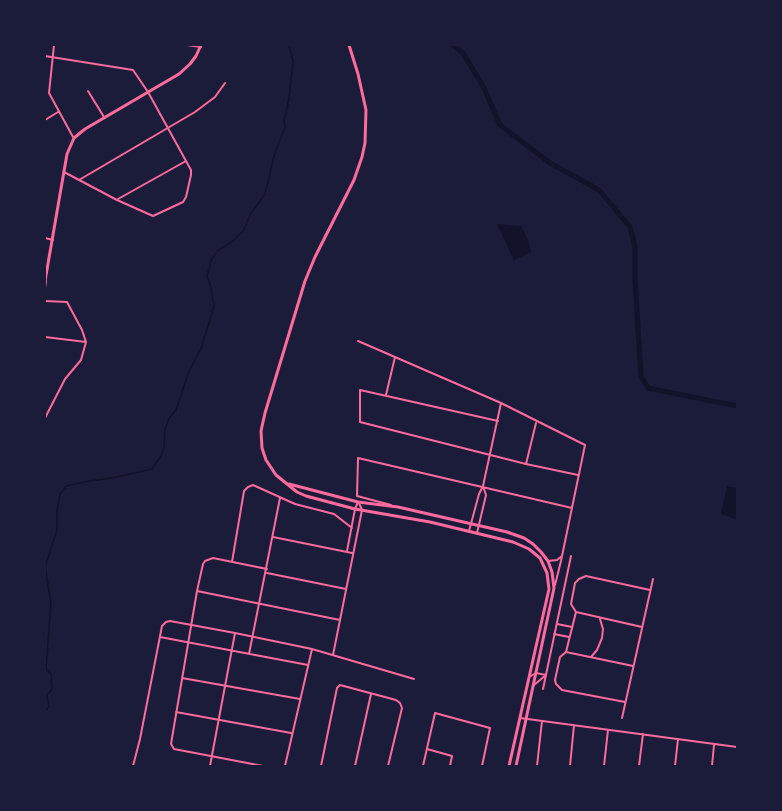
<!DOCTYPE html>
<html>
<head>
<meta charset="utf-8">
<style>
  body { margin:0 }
  #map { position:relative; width:782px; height:811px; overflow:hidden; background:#1b1b3a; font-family:"Space Grotesk",sans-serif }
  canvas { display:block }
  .frame { position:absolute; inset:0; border:46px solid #1b1b3a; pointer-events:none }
</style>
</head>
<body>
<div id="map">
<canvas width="782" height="811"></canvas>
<div class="frame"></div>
</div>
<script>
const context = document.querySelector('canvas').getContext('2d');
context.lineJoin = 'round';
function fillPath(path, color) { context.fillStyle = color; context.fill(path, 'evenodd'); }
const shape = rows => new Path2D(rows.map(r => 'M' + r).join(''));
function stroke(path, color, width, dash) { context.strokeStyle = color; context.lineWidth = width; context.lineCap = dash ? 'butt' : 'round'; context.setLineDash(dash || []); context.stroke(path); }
fillPath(shape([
  [497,224,521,226,528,240,531,252,514,260],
  [727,486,737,488,737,520,721,514]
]), '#12122b');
stroke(shape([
  [45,711,49,707,47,695,52,689,51,674,46,669,51,602,45,567,57,530,57,510,60,494,66,486,89,481,112,478,152,469,162,454,164,447,165,429,169,418,176,410,189,371,201,349,214,306,211,287,207,277,211,261,217,251,233,241,243,231,251,213,265,194,274,156,285,127,284,121,289,99,293,61,289,45]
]), '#12122b', 1.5);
stroke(shape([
  [453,45,463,53,484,88,500,125,550,163,599,190,630,227,635,246,635,279,641,376,648,388,737,406]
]), '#12122b', 5);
stroke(shape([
  [54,45,49,93,73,137],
  [187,45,201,47],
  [45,56,133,70,148,92,191,170,191,175,186,197,183,202,153,216,117,200,64,172],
  [88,91,104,117],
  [45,120,58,112],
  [79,180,195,112,215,97,225,83],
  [118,199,186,161],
  [45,238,53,240],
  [45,288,46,281],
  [45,301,67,302,82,330,86,342,81,360,65,379,45,418],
  [45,337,86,342],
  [358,341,501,403,585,445,561,561,555,585],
  [386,395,395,357],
  [498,421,360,390,360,422,526,464,578,475],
  [526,464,536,423],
  [391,505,357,496,358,458,572,508],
  [469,531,479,494,483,486,501,403],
  [477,533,486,495,483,486],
  [273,537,352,553],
  [347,551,355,509,358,502],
  [548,561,557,560,562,556],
  [232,562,244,491,248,487,253,485,295,504,334,514,352,528],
  [267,573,346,589],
  [197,591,340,620],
  [576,612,642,627],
  [557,624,572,627],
  [554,634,569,637],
  [160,637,308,665],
  [566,652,633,666],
  [249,654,280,498],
  [333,655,362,510,359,503],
  [591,657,597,650,602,638,603,629,600,619],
  [529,677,536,673,546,675],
  [182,678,300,699],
  [534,685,546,675],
  [543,689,571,556],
  [625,702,562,690,556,684,555,680,560,657,566,652,576,612,571,604,575,583,579,579,586,576,650,590],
  [176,712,291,733],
  [520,718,737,747],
  [622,718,653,579],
  [427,749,452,756,450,766],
  [133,766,140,739,162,626,166,622,170,621,235,633,312,649,414,679],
  [210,766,235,633],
  [263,766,174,749,171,744,197,591,203,564,205,561,213,558,267,569],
  [285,766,312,649],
  [321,766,337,688,340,685,396,700,400,703,402,708,388,766],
  [355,766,371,694],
  [423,766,435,713,490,728,482,766],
  [537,766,542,721],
  [570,766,574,725],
  [604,766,608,730],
  [639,766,643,734],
  [675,766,678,739],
  [712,766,714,745]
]), '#ff6b9d', 2);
stroke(shape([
  [45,281,67,154,74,138,85,129,179,74,190,64,196,56,201,45]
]), '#ff6b9d', 3);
stroke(shape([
  [349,45,358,74,366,110,365,143,362,157,354,180,315,257,305,281,265,413,261,431,262,448,266,460,276,475,297,492,306,496,355,509,430,522,513,542,529,549,540,558,547,573,549,589,509,766],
  [289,484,358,502,398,507,507,532,524,538,533,544,541,552,548,561,552,572,554,588,516,766]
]), '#ff6b9d', 3);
</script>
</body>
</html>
